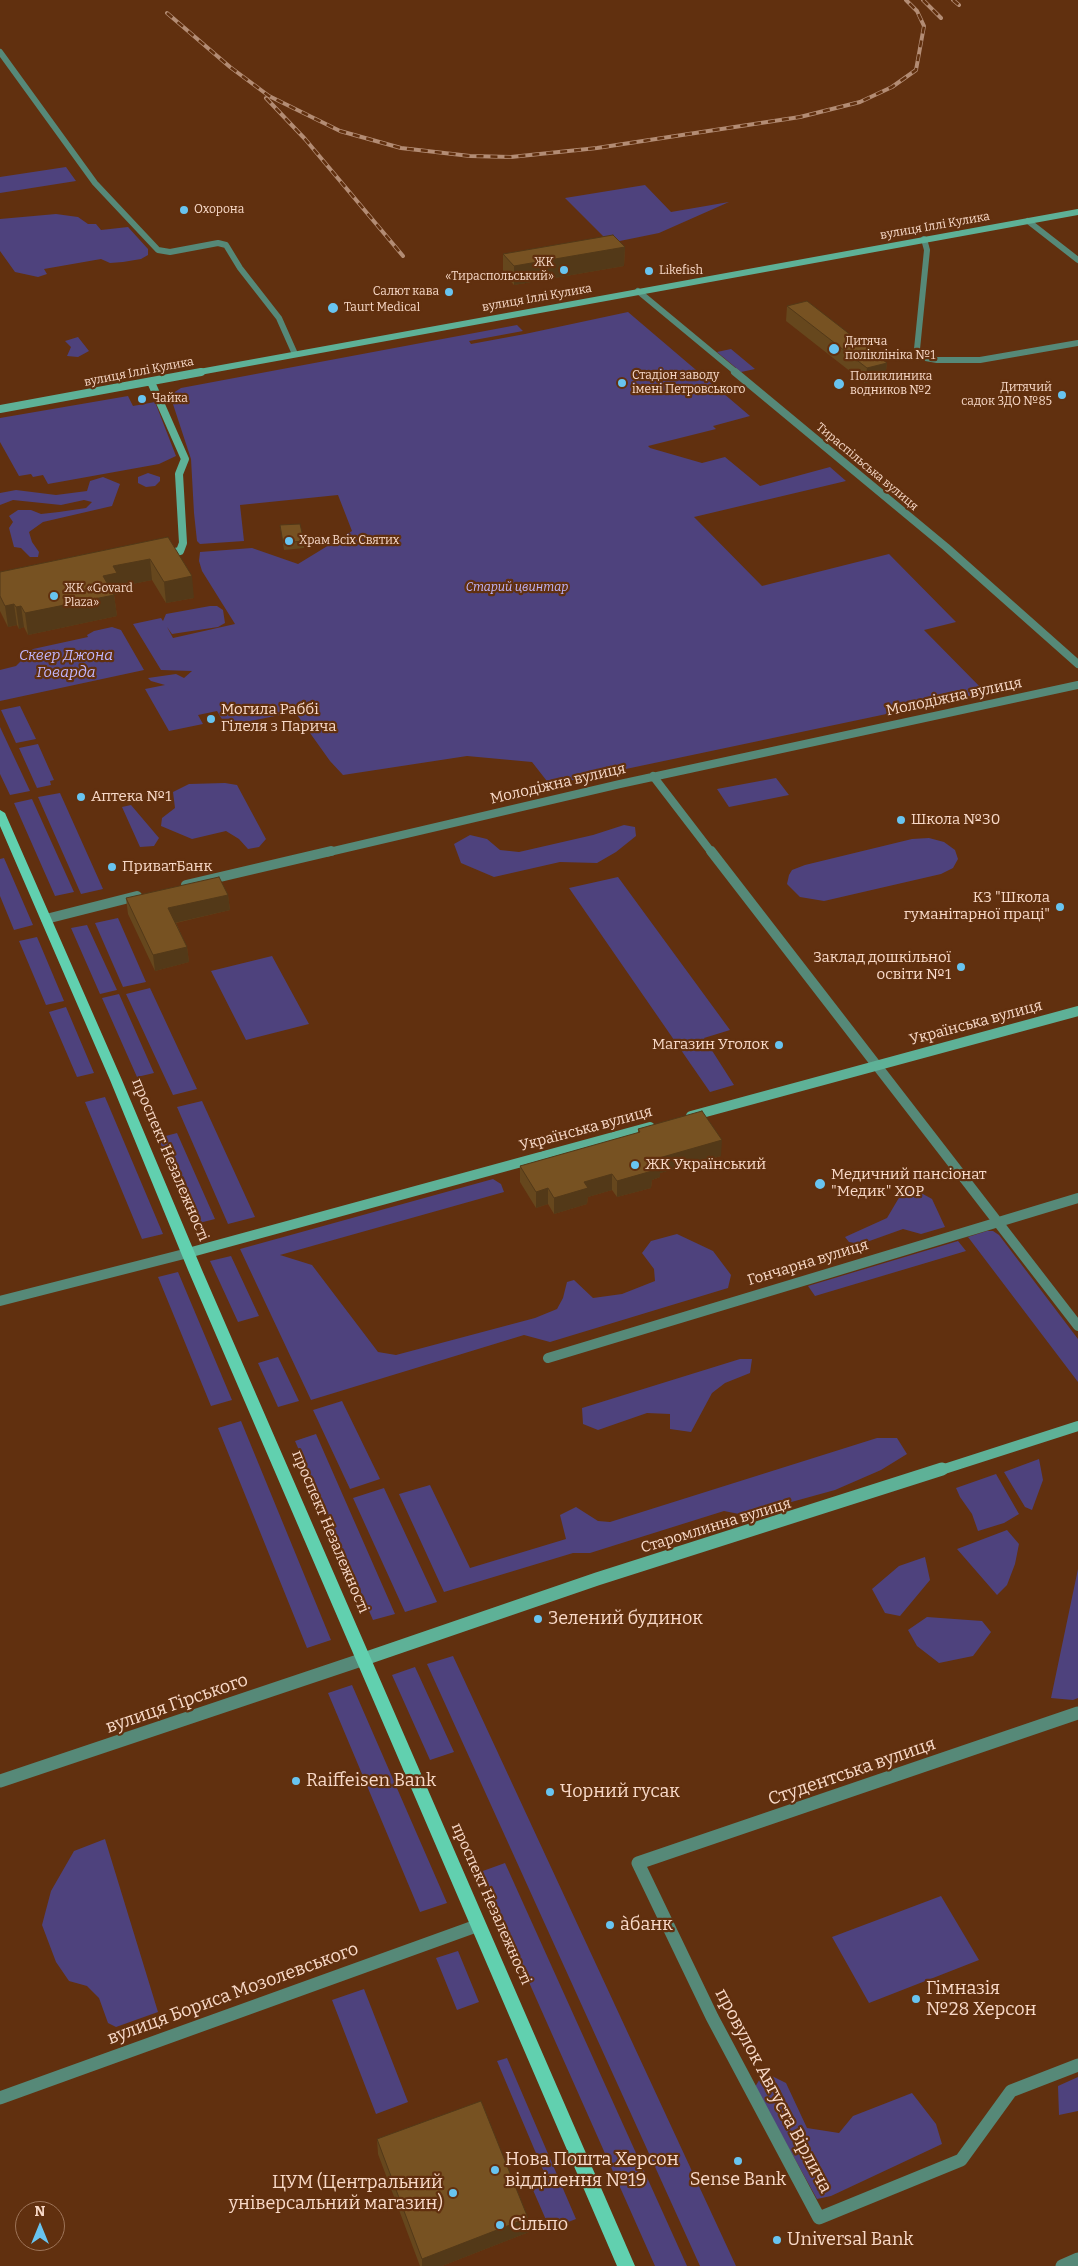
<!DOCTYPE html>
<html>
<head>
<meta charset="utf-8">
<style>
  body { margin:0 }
  #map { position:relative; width:1078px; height:2266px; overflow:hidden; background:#61300f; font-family:Bitter,serif }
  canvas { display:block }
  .north { position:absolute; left:15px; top:2201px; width:50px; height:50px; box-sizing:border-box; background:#61300f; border:1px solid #9d7459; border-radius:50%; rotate:0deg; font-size:14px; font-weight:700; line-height:20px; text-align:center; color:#f8d9c8 }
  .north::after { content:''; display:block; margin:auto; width:18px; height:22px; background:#68c4f0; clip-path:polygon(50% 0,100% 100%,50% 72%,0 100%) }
</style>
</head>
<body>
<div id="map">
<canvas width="1078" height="2266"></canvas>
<div class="north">N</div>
</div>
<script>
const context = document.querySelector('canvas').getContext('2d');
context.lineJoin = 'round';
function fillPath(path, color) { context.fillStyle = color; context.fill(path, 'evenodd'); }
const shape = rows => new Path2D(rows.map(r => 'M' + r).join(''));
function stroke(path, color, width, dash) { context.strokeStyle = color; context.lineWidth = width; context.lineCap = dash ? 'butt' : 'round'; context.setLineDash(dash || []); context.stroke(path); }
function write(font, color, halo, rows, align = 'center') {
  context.font = font + ' Bitter,serif'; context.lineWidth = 4.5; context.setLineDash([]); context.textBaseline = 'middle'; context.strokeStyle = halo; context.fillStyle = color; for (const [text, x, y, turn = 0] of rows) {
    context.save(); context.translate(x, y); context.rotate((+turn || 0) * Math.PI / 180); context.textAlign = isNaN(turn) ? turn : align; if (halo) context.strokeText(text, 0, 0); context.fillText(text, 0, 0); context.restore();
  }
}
fillPath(shape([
  [66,167,76,181,0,193,0,177],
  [645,185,671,212,729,202,659,233,610,243,565,198],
  [56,214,78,217,88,224,96,224,101,230,128,227,148,249,148,255,141,259,123,262,110,263,101,259,44,269,47,274,38,277,15,272,0,251,0,219],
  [628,312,750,416,713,426,716,429,648,446,650,448,702,463,725,457,760,486,830,467,846,481,694,517,762,586,889,554,956,622,924,630,986,693,550,785,532,762,467,756,343,775,330,761,295,712,226,726,217,711,198,715,203,724,169,731,145,689,165,685,151,681,148,678,176,674,184,678,192,671,161,670,133,624,161,618,163,621,166,614,210,606,217,606,223,610,225,623,218,627,172,634,167,627,173,638,235,624,202,571,199,561,200,552,252,548,298,564,352,531,338,495,240,505,244,541,200,544,197,541,194,513,191,459,170,395,181,388,517,325,523,331,469,341,471,344,525,334],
  [78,337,89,351,78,357,67,356,71,347,65,341],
  [731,349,755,369,741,372,717,352],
  [128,396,133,406,155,402,176,456,159,464,48,484,43,475,33,477,31,474,19,476,0,442,0,418],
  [148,473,160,477,160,481,155,486,146,487,138,483,138,477],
  [103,477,120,484,112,506,43,522,29,532,32,542,39,552,38,557,30,557,21,548,14,547,9,528,13,522,9,516,18,510,31,510,41,514,59,512,86,508,92,502,84,500,61,505,13,500,0,505,0,493,16,490,56,495,87,491,90,481],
  [112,627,121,630,144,670,0,701,0,670,16,666,33,649,88,637,87,635,94,631],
  [20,706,36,739,16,743,1,710],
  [0,727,30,791,10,795,0,774],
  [38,744,54,780,50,781,51,785,37,788,19,748],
  [776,778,789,795,729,807,717,789],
  [225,783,237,785,266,839,259,847,248,849,239,839,226,831,192,839,161,826,162,818,175,808,173,792,189,784],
  [60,793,103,889,81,894,38,797],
  [32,799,74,892,55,896,14,803],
  [131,805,159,838,154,846,140,847,122,807],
  [624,825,635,827,636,836,616,852,597,863,560,862,494,877,461,863,454,844,470,835,487,839,500,850,519,852,593,835],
  [929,838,944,842,955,850,958,859,953,868,941,874,824,901,800,897,787,884,789,875,792,870,805,865,912,839],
  [4,858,33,925,14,930,0,896,0,859],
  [618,877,730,1030,704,1038,734,1085,710,1092,569,888],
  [118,918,146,982,123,987,95,923],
  [87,925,117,990,100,994,71,928],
  [37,937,64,1001,46,1005,19,941],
  [272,956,309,1024,246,1040,211,971],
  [150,988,197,1089,173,1095,126,994],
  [119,994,154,1073,137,1077,102,998],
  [66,1007,94,1073,77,1077,49,1012],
  [105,1097,163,1234,142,1239,85,1102],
  [202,1101,255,1217,228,1224,177,1107],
  [177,1133,215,1219,195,1224,158,1138],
  [493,1179,501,1184,504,1192,280,1255,312,1265,378,1352,396,1355,535,1318,557,1309,563,1298,567,1282,574,1280,593,1298,622,1294,655,1281,654,1269,642,1253,651,1241,677,1234,713,1251,731,1275,728,1288,550,1342,524,1335,311,1400,240,1249],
  [914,1189,932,1199,945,1227,921,1234,903,1229,861,1244,849,1242,845,1237,887,1218,900,1196],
  [987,1231,993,1231,999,1235,1078,1339,1078,1382,968,1237],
  [958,1241,966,1251,815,1296,808,1286],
  [231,1256,259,1316,238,1322,210,1261],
  [178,1272,232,1400,211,1406,158,1277],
  [278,1357,299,1401,278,1407,258,1363],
  [740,1359,752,1359,750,1373,725,1383,712,1393,691,1432,670,1429,670,1414,647,1413,598,1430,583,1424,582,1408],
  [342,1401,380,1479,350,1489,313,1410],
  [241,1421,331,1640,307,1648,218,1428],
  [316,1434,395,1614,373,1620,295,1441],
  [877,1438,897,1438,907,1454,881,1470,835,1490,744,1515,724,1511,590,1553,573,1553,444,1592,399,1494,430,1485,470,1568,566,1539,560,1515,576,1507,598,1521,610,1522],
  [1039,1459,1043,1480,1032,1510,1025,1507,1004,1472],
  [996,1474,1019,1514,1004,1523,978,1531,972,1514,960,1497,956,1488],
  [384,1488,437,1602,405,1612,353,1498],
  [1007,1530,1019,1544,1015,1564,1007,1585,997,1595,957,1549],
  [925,1557,930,1580,900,1616,885,1613,872,1589,899,1566],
  [1078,1569,1078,1698,1073,1700,1051,1698],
  [927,1617,982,1621,991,1632,973,1656,939,1663,917,1646,908,1630],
  [453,1656,736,2266,700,2266,427,1664],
  [415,1667,454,1752,430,1760,392,1675],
  [352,1685,447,1903,420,1912,328,1693],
  [105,1839,158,2012,116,2027,108,2023,99,1998,87,1986,69,1981,56,1962,42,1925,51,1891,74,1851],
  [505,1863,687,2266,655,2266,480,1872],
  [941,1896,979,1960,869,2003,832,1937],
  [458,1951,479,2002,457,2010,436,1958],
  [364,1989,408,2102,376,2114,332,2000],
  [507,2058,576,2219,550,2229,533,2190,549,2184,497,2061],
  [764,2072,786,2083,807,2128,839,2133,853,2116,912,2093,936,2124,942,2144,831,2196,817,2199,755,2087],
  [1078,2077,1078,2111,1059,2115,1058,2086]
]), '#4e427d');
stroke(shape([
  [0,52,95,183,158,250,170,252,218,243,226,245,240,268,279,318,295,354],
  [1028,221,1078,260],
  [924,239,927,250,917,349,920,357,937,360,980,360,1078,343],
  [638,291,737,373]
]), '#568978', 6);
stroke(shape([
  [735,372,946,547,1078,664],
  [653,776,712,853],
  [325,853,620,784,1078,685]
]), '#568978', 8);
stroke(shape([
  [711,851,1078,1326],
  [186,885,331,851],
  [46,919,137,896],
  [0,1301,188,1253],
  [548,1358,1078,1198]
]), '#568978', 10);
stroke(shape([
  [1078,1713,638,1863,712,2017,819,2218,961,2160,1011,2091,1078,2065],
  [0,1781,364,1659],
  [0,2098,479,1925],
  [1062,2266,1078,2259]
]), '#568978', 13);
stroke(shape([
  [194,373,1078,212]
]), '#5eb197', 6);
stroke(shape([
  [151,382,185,459,179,474,183,543,180,551,165,554],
  [0,409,201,372]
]), '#5eb197', 8);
stroke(shape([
  [691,1116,1078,1011],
  [188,1253,650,1127],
  [938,1471,1078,1426]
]), '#5eb197', 10);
stroke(shape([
  [364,1659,597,1579,942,1469]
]), '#5eb197', 13);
fillPath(shape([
  [0,810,5,813,122,1080,202,1270,635,2266,617,2266,188,1270,110,1080,0,826,0,810]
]), '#61d0af');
const rail = shape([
  [923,0,941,18],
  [953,0,959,5],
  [167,13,230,67,269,96,340,131,401,148,470,156,511,157,597,148,800,117,860,102,892,87,916,70,924,26,917,11,906,0],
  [266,98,305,139,403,256]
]);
stroke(rail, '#b38c74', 4);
stroke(rail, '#61300f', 2.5, [7]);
fillPath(shape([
  [625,247,624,266,514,285,503,273,503,254],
  [787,306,887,363,885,378,865,383,786,321],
  [280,525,304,541,304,548,284,550],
  [168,537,194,598,166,603,152,580,118,587,119,594,114,595,117,616,28,635,24,627,19,629,17,625,8,627,0,611,0,572],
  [228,895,230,910,176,923,187,947,189,962,155,971,128,914,126,898],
  [638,1129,721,1156,660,1173,660,1177,652,1180,651,1188,617,1197,612,1190,588,1197,587,1204,554,1214,548,1204,536,1208,520,1182,520,1166,638,1133],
  [377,2139,529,2232,442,2266,420,2266,378,2154]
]), '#66471d');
fillPath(shape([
  [625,247,624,266,514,285,514,266],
  [887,363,885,378,865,383,867,368],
  [150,559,152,580,118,587,119,594,114,595,117,616,28,635,25,613,103,576,113,566],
  [192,576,194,598,166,603,164,582],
  [14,604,17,625,8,627,5,606],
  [21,606,24,627,19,629,16,607],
  [228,895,230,910,170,924,168,908],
  [187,947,189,962,155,971,153,955],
  [722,1140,721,1156,660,1173,660,1177,652,1180,651,1188,617,1197,617,1181,648,1165,659,1158],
  [612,1174,612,1190,588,1197,587,1204,554,1214,554,1198,584,1182],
  [548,1188,548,1204,536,1208,536,1192],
  [528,2218,529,2232,442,2266,422,2266,422,2259]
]), '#533918');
const building = shape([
  [613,235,625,247,514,266,503,254,613,235],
  [807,301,887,363,867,368,787,306,807,301],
  [300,524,304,541,283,543,280,525,300,524],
  [168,537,192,576,164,582,150,559,113,566,117,573,103,576,114,595,25,613,21,606,16,607,14,604,5,606,0,596,0,572,168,537],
  [219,877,228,895,168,908,187,947,153,955,126,898,219,877],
  [702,1111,722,1140,659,1158,661,1161,648,1165,652,1171,617,1181,612,1174,584,1182,588,1188,554,1198,548,1188,536,1192,520,1166,640,1132,638,1129,702,1111],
  [481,2101,528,2218,422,2259,377,2139,481,2101]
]);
fillPath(building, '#775222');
stroke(building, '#533918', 1);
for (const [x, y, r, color] of [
  [184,210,5,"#68c4f0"],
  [564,270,5,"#68c4f0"],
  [649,271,5,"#68c4f0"],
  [449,292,5,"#68c4f0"],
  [333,308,6,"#68c4f0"],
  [834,349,6,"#68c4f0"],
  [622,383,5,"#68c4f0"],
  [839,384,6,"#68c4f0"],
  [1062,395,5,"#68c4f0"],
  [142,399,5,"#68c4f0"],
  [289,541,5,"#68c4f0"],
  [54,596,5,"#68c4f0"],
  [211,719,5,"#68c4f0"],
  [81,797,5,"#68c4f0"],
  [901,820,5,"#68c4f0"],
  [112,867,5,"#68c4f0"],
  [1060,907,5,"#68c4f0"],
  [961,967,5,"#68c4f0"],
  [779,1045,5,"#68c4f0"],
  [635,1165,5,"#68c4f0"],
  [820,1184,6,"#68c4f0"],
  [538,1619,5,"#68c4f0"],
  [296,1781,5,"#68c4f0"],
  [550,1792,5,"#68c4f0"],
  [610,1925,5,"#68c4f0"],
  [916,1999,5,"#68c4f0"],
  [738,2161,5,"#68c4f0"],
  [495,2170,5,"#68c4f0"],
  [453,2193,5,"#68c4f0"],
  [500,2225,5,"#68c4f0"],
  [777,2240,5,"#68c4f0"]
]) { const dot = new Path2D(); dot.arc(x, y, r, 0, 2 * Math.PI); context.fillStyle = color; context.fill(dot); stroke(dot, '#61300f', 2); }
write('12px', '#f8d9c8', '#61300f', [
  ["Охорона",194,210],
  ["ЖК",554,263,"right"],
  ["«Тираспольський»",554,277,"right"],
  ["Likefish",659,271],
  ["Салют кава",439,292,"right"],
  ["Taurt Medical",344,308],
  ["Дитяча",845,342],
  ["поліклініка №1",845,356],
  ["Стадіон заводу",632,376],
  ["імені Петровського",632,390],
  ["Поликлиника",850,377],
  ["водников №2",850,391],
  ["Дитячий",1052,388,"right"],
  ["садок ЗДО №85",1052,402,"right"],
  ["Чайка",152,399],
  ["Храм Всіх Святих",299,541],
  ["ЖК «Govard",64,589],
  ["Plaza»",64,603]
], 'left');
write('12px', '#f8d9c8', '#61300f', [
  ["вулиця Іллі Кулика",935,226,-10],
  ["вулиця Іллі Кулика",537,298,-10],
  ["вулиця Іллі Кулика",139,372,-11],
  ["Тираспільська вулиця",867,467,40]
]);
write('italic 12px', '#c0b5fb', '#61300f', [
  ["Старий цвинтар",517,588]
]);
write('italic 15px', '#c0b5fb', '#61300f', [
  ["Сквер Джона",66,656],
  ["Говарда",66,673]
]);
write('15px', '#f8d9c8', '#61300f', [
  ["Молодіжна вулиця",954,697,-12],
  ["Молодіжна вулиця",558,784,-13],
  ["Українська вулиця",976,1023,-15],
  ["Українська вулиця",586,1129,-15],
  ["проспект Незалежності",170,1160,67],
  ["Гончарна вулиця",808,1263,-17],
  ["Старомлинна вулиця",716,1526,-17],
  ["проспект Незалежності",330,1532,67],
  ["проспект Незалежності",491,1904,66]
]);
write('15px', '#f8d9c8', '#61300f', [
  ["Могила Раббі",221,710],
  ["Гілеля з Парича",221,727],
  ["Аптека №1",91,797],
  ["Школа №30",911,820],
  ["ПриватБанк",122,867],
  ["КЗ \"Школа",1050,898,"right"],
  ["гуманітарної праці\"",1050,915,"right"],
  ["Заклад дошкільної",951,958,"right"],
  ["освіти №1",951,975,"right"],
  ["Магазин Уголок",769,1045,"right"],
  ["ЖК Український",645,1165],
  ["Медичний пансіонат",831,1175],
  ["\"Медик\" ХОР",831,1192]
], 'left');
write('18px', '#f8d9c8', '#61300f', [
  ["Зелений будинок",548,1619],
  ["Raiffeisen Bank",306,1781],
  ["Чорний гусак",560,1792],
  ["а̀банк",620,1925],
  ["Гімназія",926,1989],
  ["№28 Херсон",926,2010],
  ["Нова Пошта Херсон",505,2160],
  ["відділення №19",505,2181],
  ["Sense Bank",738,2180,"center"],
  ["ЦУМ (Центральний",443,2183,"right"],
  ["універсальний магазин)",443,2204,"right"],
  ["Сільпо",510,2225],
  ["Universal Bank",787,2240]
], 'left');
write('18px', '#f8d9c8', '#61300f', [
  ["вулиця Гірського",177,1704,-19],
  ["Студентська вулиця",852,1772,-19],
  ["вулиця Бориса Мозолевського",233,1994,-20],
  ["провулок Августа Вірлича",773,2091,62]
]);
</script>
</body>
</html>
